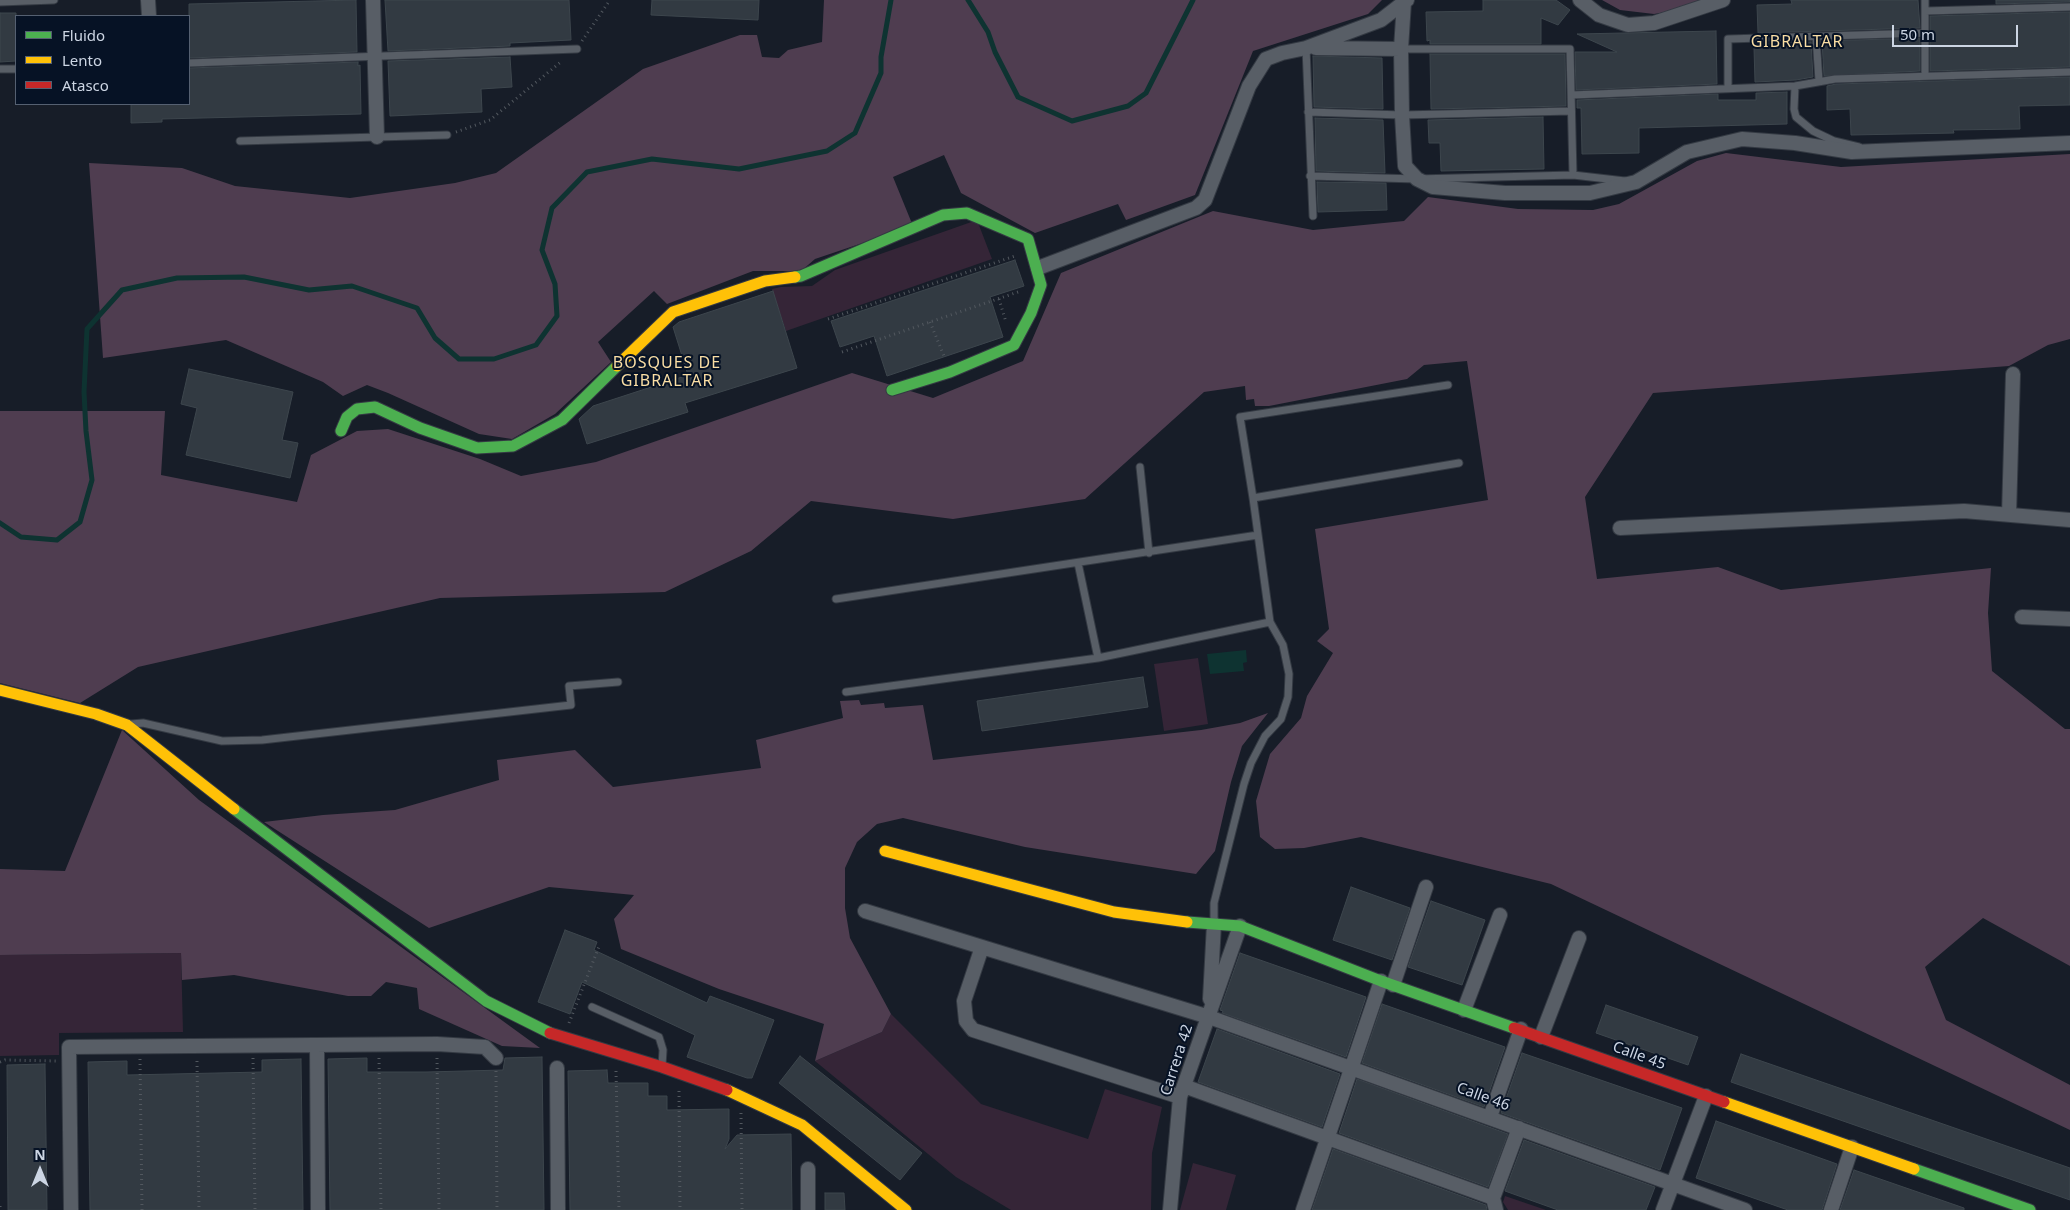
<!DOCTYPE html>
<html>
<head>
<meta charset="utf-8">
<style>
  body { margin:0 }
  #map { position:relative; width:2070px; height:1210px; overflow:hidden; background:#171d28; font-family:"Noto Sans",sans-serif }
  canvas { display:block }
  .legend { position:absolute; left:15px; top:15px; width:175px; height:90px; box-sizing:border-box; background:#061225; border:1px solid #556071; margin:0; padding:6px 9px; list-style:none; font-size:15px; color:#ccd5e3 }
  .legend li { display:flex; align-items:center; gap:10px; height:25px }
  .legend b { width:25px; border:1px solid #556071 }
  .north { position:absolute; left:15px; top:1145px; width:50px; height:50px; -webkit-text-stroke:4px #061225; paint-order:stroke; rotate:0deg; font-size:14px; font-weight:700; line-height:20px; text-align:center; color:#ccd5e3 }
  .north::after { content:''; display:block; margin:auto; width:18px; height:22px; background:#ccd5e3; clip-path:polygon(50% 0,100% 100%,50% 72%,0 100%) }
  .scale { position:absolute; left:1892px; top:25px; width:126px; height:22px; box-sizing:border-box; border:2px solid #ccd5e3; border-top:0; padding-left:6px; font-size:15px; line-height:18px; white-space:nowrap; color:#ccd5e3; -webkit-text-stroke:4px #061225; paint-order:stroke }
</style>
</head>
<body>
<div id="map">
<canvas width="2070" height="1210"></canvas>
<ul class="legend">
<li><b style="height:6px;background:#4caf50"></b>Fluido</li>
<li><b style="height:6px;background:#ffc107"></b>Lento</li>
<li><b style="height:6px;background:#c62828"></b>Atasco</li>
</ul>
<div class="north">N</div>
<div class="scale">50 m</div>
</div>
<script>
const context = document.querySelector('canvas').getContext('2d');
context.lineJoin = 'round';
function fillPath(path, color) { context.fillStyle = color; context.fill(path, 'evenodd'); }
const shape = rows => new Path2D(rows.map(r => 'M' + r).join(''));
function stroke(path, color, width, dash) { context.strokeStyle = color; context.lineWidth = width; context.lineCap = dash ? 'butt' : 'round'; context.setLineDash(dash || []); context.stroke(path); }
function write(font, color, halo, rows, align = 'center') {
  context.font = font + ' "Noto Sans",sans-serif'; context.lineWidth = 4; context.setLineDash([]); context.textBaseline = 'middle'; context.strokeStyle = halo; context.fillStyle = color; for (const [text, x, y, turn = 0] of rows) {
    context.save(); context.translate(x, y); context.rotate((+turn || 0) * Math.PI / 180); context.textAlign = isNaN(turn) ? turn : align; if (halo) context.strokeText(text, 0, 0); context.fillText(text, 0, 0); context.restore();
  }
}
fillPath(shape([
  [977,220,992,259,786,331,772,289,781,287,812,286,835,270],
  [1198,658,1208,724,1164,731,1154,664],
  [181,953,183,1032,59,1033,59,1055,0,1056,0,955],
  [891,1014,981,1104,1088,1139,1105,1089,1162,1107,1152,1153,1151,1210,1011,1210,956,1177,815,1061,882,1032],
  [1193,1163,1236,1175,1226,1210,1180,1210],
  [1505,1196,1546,1210,1508,1210,1503,1202]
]), '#352537');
fillPath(shape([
  [824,0,1382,0,1368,14,1253,51,1195,195,1126,220,1118,204,1035,233,961,193,944,155,893,177,913,226,815,259,801,271,753,271,667,304,654,291,598,342,611,362,555,414,512,439,479,434,388,393,367,385,343,396,323,382,226,340,103,358,89,163,182,168,235,186,350,198,455,183,496,173,643,69,740,35,757,35,762,57,779,58,788,50,822,42],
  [1602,0,1701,0,1672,11,1654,14,1620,10],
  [1726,153,1841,167,2070,154,2070,339,2048,345,2009,366,1653,393,1585,497,1597,579,1718,567,1781,590,1991,568,1988,613,1992,671,2065,729,2070,729,2070,966,1983,918,1925,967,1946,1020,2070,1085,2070,1130,1551,884,1361,837,1304,848,1275,849,1260,837,1256,801,1270,754,1301,718,1307,696,1333,653,1317,641,1329,629,1315,529,1488,500,1467,361,1424,365,1407,379,1269,406,1255,406,1254,399,1246,400,1245,386,1204,392,1085,499,953,519,811,501,751,551,665,592,440,598,138,667,80,703,0,683,0,411,165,411,161,475,297,502,311,455,357,431,388,429,480,459,521,476,596,462,852,373,933,398,1023,361,1061,273,1213,211,1313,230,1404,221,1428,197,1518,209,1593,210,1619,204,1697,161],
  [859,700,861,705,884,703,885,708,923,705,933,760,1201,730,1240,723,1268,713,1242,746,1231,782,1215,851,1196,874,1025,847,903,818,877,824,857,842,845,868,845,908,850,938,891,1014,882,1032,815,1061,824,1024,719,989,621,949,614,919,634,895,549,887,429,928,264,822,323,815,395,810,499,780,497,760,575,750,613,787,761,768,756,740,843,718,840,701],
  [122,730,199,800,540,1048,502,1046,419,1009,417,988,386,982,371,996,348,996,234,975,182,980,181,953,0,955,0,869,65,871]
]), '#4f3d50');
fillPath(shape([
  [1246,650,1247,662,1243,663,1244,671,1210,674,1207,654]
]), '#0e3331');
stroke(shape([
  [968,0,988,32,995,52,1018,97,1072,121,1128,106,1146,93,1193,0],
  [0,523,21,537,57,540,80,522,92,480,86,431,84,392,87,329,122,290,177,278,244,277,309,290,352,286,417,308,435,338,459,359,494,359,536,345,557,316,555,284,542,250,552,208,587,172,652,159,739,169,827,151,855,133,881,73,881,57,891,0]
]), '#0e3331', 5);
const building = shape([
  [356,0,357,52,189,58,189,4,356,0],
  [385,0,569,0,571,40,510,43,510,46,388,51,385,0],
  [652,0,759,0,758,20,651,15,652,0],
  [1483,0,1556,0,1570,10,1558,25,1541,18,1541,44,1430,44,1430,40,1427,41,1426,12,1483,11,1483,0],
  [1791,0,1918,0,1920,28,1758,33,1757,5,1792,4,1791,0],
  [1996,0,2070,0,2070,2,1996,4,1996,0],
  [2070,12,2070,67,1930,71,1930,16,2070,12],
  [0,13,16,13,16,61,0,62,0,13],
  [1716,31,1717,84,1576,90,1575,52,1617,52,1577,34,1716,31],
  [1920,38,1920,71,1824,76,1822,41,1920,38],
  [1811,42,1813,77,1796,80,1755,82,1754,48,1758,47,1758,43,1811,42],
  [1430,54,1565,54,1566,106,1431,109,1430,54],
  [1313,56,1382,58,1383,109,1314,107,1313,56],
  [510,57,512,87,481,89,482,112,390,116,388,61,510,57],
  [358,62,358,66,360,65,361,114,162,119,162,122,131,123,131,104,189,104,189,68,358,62],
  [2070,77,2070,105,2019,106,2020,129,1953,130,1954,133,1851,135,1850,109,1827,110,1827,86,1836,84,2070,77],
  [1787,92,1787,124,1639,128,1639,153,1582,154,1581,108,1577,108,1577,100,1718,94,1718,100,1756,100,1756,93,1787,92],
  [1543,117,1544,169,1441,171,1440,143,1429,143,1428,120,1543,117],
  [1315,118,1383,120,1385,173,1316,171,1315,118],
  [1317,182,1386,183,1387,210,1318,212,1317,182],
  [1015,260,1024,286,990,297,1003,337,887,376,874,336,840,347,831,321,1015,260],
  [773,291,797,368,685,403,688,412,587,444,579,419,593,406,688,375,673,327,679,322,773,291],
  [189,369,293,392,282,440,298,443,290,478,186,455,197,408,181,404,189,369],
  [1143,677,1148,707,982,731,977,701,1143,677],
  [1351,887,1410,908,1392,960,1333,940,1351,887],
  [1431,901,1485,920,1462,985,1408,967,1431,901],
  [565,930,597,942,594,950,707,1003,710,996,774,1020,752,1078,747,1078,687,1057,695,1035,582,982,570,1014,538,1002,565,930],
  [1240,953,1366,997,1346,1057,1222,1013,1223,1011,1220,1010,1240,953],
  [1382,1004,1505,1047,1484,1107,1362,1063,1382,1004],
  [1606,1005,1698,1037,1688,1065,1596,1033,1606,1005],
  [1217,1029,1340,1074,1322,1127,1198,1082,1217,1029],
  [1522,1053,1682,1108,1660,1170,1501,1113,1522,1053],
  [1741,1054,2070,1168,2070,1200,1731,1082,1741,1054],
  [800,1056,922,1153,900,1180,779,1083,800,1056],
  [542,1057,544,1210,330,1210,328,1059,367,1058,367,1072,426,1072,503,1070,505,1058,542,1057],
  [301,1059,303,1210,90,1210,88,1062,127,1061,127,1075,262,1072,262,1060,301,1059],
  [45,1064,47,1210,8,1210,7,1065,45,1064],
  [607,1070,608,1083,648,1083,648,1096,667,1096,667,1110,729,1109,729,1139,725,1149,737,1135,791,1134,792,1210,570,1210,568,1071,607,1070],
  [1357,1079,1508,1134,1488,1187,1339,1133,1357,1079],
  [1716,1121,1837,1164,1822,1210,1788,1210,1696,1178,1716,1121],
  [1524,1140,1655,1187,1646,1210,1558,1210,1505,1191,1524,1140],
  [1333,1149,1486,1205,1487,1210,1312,1210,1333,1149],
  [1854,1170,1964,1208,1964,1210,1840,1210,1854,1170],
  [825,1193,844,1193,845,1210,825,1210,825,1193]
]);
fillPath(building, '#323a42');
stroke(building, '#3d464d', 1);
const lane = shape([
  [1925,0,1925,76],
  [0,2,54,0],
  [1925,11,2070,7],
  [1816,37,1819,81],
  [1306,48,1313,216],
  [1401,49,1570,49,1573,175],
  [189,63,577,49],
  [0,69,16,69],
  [1795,86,1794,109,1796,117,1813,131,1834,141,1859,147],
  [1728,88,1728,39,1925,33],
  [1572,95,1795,86,1835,79,2070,72],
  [1308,112,1402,115,1571,111],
  [240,141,447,135],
  [1310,176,1417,179,1573,175,1625,181],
  [1140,467,1149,553],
  [1253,498,1459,463],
  [1078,563,1098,658],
  [836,599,1258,535],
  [846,692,1098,658,1270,622],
  [131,724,143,723,222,741,262,740,571,705,569,686,618,682],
  [1214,924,1214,903,1244,784,1251,763,1265,736,1281,719,1288,697,1289,674,1283,645,1270,622,1253,498,1240,417,1448,385],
  [592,1007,659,1037,663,1050,662,1066]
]);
const street = shape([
  [148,0,149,16],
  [373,0,377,137],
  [1580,0,1599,15,1628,25,1654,23,1723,0],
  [1404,2,1401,49,1402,115,1405,166,1417,179,1433,187,1505,193,1590,193,1636,182,1687,152,1742,139,1795,143,1852,152,2070,143],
  [1316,48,1401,49],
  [1038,268,1196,208,1205,200,1249,86,1266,59,1282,53,1306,48,1381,20,1407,0],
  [2009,515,2013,374],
  [1620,528,1964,511,2070,520],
  [2022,617,2070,619],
  [865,911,1209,1017,1745,1210],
  [982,947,964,1001,966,1021,973,1030,1180,1097],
  [1393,985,1426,887],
  [1210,999,1214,924],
  [1464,1010,1500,915],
  [1541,1037,1579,938],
  [317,1046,318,1210],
  [557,1068,558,1210],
  [1184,1086,1493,1198],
  [1490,1117,1521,1029],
  [808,1169,808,1210],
  [71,1210,69,1047,437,1044,485,1047,496,1058],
  [1170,1210,1180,1097,1240,926],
  [1303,1210,1381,981],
  [1496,1210,1493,1198,1519,1128],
  [1663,1210,1706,1096],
  [1831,1210,1852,1147]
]);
const fast = shape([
  [795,277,801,276,943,215,967,213,1028,239,1041,285,1031,313,1014,345,950,372,892,390],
  [341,431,347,417,357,409,375,407,420,428,477,448,513,446,562,420,617,366],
  [234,809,486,1001,550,1033],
  [1187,922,1240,926,1381,981,1514,1028],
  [1914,1169,2030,1210]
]);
const slow = shape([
  [617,366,673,312,765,281,795,277],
  [0,690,96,714,127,725,234,809],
  [885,851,1114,912,1187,922],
  [727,1090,802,1125,906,1210],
  [1724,1102,1914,1169]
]);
const jam = shape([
  [1514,1028,1724,1102],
  [550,1033,662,1067,727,1090]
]);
stroke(lane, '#343a43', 9);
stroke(street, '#343a43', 16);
stroke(fast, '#343a43', 13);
stroke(slow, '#343a43', 13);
stroke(jam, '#343a43', 13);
stroke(shape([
  [582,41,610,0],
  [456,132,490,120,562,61],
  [999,299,1006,322],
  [828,319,1015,256],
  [930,322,944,356],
  [842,352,1021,291],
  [569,1023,600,944],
  [253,1058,255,1210],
  [379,1058,381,1210],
  [437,1058,439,1210],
  [140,1059,142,1210],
  [197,1061,199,1210],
  [0,1062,5,1060,57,1061],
  [496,1071,497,1210],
  [616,1071,619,1210],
  [679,1091,680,1210],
  [741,1113,742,1210],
  [0,1206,0,1210]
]), '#52585f', 3, [1, 4]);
stroke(lane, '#585e66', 7);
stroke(street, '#585e66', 14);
stroke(fast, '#4caf50', 11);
stroke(slow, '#ffc107', 11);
stroke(jam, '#c62828', 11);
write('15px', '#ccd5e3', '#061225', [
  ["Calle 45",1639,1056,20],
  ["Carrera 42",1177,1060,-72],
  ["Calle 46",1483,1097,20]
]);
context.letterSpacing = '1px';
write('16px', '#fadea4', '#061225', [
  ["GIBRALTAR",1797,42],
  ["BOSQUES DE",667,363],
  ["GIBRALTAR",667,381]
]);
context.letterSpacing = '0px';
</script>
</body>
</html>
